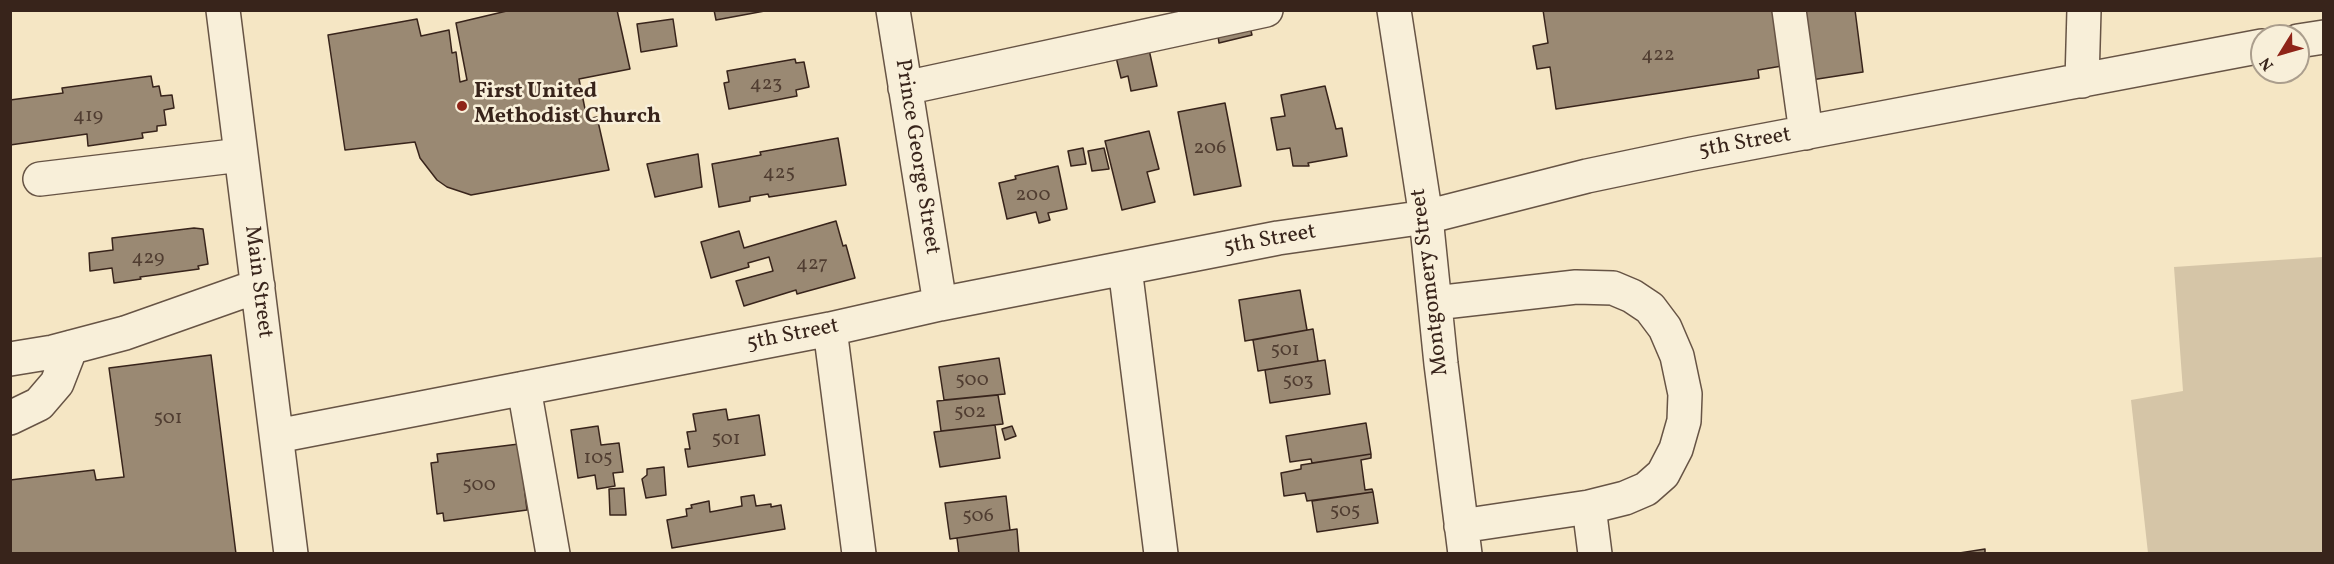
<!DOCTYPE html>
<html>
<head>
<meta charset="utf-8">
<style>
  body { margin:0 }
  #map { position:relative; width:2334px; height:564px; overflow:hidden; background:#f5e6c4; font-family:Vollkorn,serif }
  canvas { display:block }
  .frame { position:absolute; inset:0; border:12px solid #38241b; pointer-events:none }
  .north { position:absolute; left:2250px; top:24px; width:60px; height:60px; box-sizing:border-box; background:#f8efd9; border:2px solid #ab9e8d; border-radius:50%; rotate:233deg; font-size:16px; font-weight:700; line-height:24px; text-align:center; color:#38241b }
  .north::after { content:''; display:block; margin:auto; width:21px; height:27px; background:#8f2418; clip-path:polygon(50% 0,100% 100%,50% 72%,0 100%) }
</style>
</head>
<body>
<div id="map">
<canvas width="2334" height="564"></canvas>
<div class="frame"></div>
<div class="north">N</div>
</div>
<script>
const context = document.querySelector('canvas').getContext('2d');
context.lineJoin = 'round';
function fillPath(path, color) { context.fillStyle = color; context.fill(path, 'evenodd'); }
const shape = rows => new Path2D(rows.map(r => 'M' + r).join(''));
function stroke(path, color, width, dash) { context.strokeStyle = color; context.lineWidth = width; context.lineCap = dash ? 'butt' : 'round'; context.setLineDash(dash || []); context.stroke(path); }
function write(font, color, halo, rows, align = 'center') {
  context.font = font + ' Vollkorn,serif'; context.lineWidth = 5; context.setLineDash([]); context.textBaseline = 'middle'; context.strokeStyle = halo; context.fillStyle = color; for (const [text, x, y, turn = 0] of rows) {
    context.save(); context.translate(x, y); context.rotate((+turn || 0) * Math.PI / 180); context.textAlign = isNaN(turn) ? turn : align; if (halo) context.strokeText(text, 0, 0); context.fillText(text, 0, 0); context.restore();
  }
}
fillPath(shape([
  [2323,257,2323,553,2148,553,2131,400,2183,391,2174,267]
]), '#d5c5a7');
const building = shape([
  [511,10,617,10,630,69,579,79,587,119,597,117,609,170,471,195,447,187,437,180,420,158,415,142,345,150,328,35,417,19,421,36,449,30,452,53,456,52,460,82,467,80,456,23,511,10],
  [714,10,770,10,716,20,714,10],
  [1543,10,1774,10,1782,66,1758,70,1759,78,1556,109,1550,67,1537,69,1533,46,1548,43,1543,10],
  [1801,10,1855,10,1863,72,1811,80,1801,10],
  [673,19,677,46,641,52,637,24,673,19],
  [1249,23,1252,35,1219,43,1217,29,1249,23],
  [1148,45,1157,86,1131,91,1128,76,1121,78,1115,53,1148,45],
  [795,59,796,63,804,62,809,87,796,90,797,96,729,109,724,83,729,82,727,71,795,59],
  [151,76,153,87,159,86,161,96,172,95,174,108,164,110,166,125,157,126,157,131,142,133,143,138,88,146,87,134,10,145,10,100,63,93,62,88,151,76],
  [1325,86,1336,129,1342,128,1347,156,1308,163,1309,166,1293,166,1290,148,1277,150,1271,118,1285,116,1281,95,1325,86],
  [1225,103,1241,186,1194,195,1178,112,1225,103],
  [1149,131,1159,169,1147,172,1155,202,1122,210,1105,141,1149,131],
  [838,138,846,185,769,197,768,194,750,197,750,201,719,207,712,164,761,155,760,152,838,138],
  [1083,148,1086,164,1071,166,1068,151,1083,148],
  [1104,148,1109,169,1092,171,1088,151,1104,148],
  [698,154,702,187,655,197,647,164,698,154],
  [1058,166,1067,209,1048,213,1050,220,1039,223,1036,212,1007,219,999,183,1016,179,1015,176,1058,166],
  [836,221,843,246,846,245,855,278,797,294,796,290,744,306,736,281,773,271,769,257,748,263,749,267,711,278,701,242,739,231,744,248,836,221],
  [194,228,203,229,208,264,198,266,199,269,140,277,141,279,114,283,112,268,90,271,89,253,113,250,112,238,194,228],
  [1300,290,1307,330,1245,341,1239,300,1300,290],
  [1313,329,1318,361,1258,371,1253,340,1313,329],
  [211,355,236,554,10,554,10,480,94,470,96,480,124,477,109,368,211,355],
  [999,358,1005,394,944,400,939,367,999,358],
  [1325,360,1330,394,1270,403,1265,370,1325,360],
  [998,395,1003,424,941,431,937,401,998,395],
  [726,409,728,420,759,415,765,455,688,467,685,449,690,449,687,432,696,431,693,414,726,409],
  [1366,423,1371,454,1312,463,1311,459,1290,462,1286,436,1366,423],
  [995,425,1000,458,940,467,934,432,995,425],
  [598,426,601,445,619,443,623,472,613,473,615,486,597,489,595,475,578,478,571,430,598,426],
  [1012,426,1016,436,1005,440,1002,429,1012,426],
  [519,444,527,510,444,521,443,513,437,514,431,463,438,462,437,454,519,444],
  [1371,454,1371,458,1361,460,1365,490,1372,489,1373,492,1307,501,1305,493,1284,496,1281,473,1301,469,1301,465,1371,454],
  [664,467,666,495,646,498,642,479,647,475,647,469,664,467],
  [624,488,626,515,610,515,609,489,624,488],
  [1373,492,1378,523,1317,532,1312,501,1373,492],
  [754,495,756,506,771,504,771,507,781,505,785,529,672,548,667,520,687,516,686,509,692,508,691,505,709,501,710,512,742,506,741,497,754,495],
  [1006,496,1010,530,950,539,945,503,1006,496],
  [1017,529,1019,554,959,554,957,538,1017,529],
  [1985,549,1985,554,1953,554,1985,549]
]);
fillPath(building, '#9a8973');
stroke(building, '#38241b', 1.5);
const minor = shape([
  [223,10,291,554],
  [893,10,940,304],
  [1394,10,1426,217,1441,364,1465,554],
  [1789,10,1806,133],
  [2298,41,2324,37],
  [2082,81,2084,10],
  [905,88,1266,10],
  [40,179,241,155],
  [1125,268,1161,554],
  [1435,303,1576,287,1613,288,1632,296,1650,308,1665,328,1677,356,1685,394,1684,421,1676,449,1663,474,1646,489,1625,498,1589,507,1461,526],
  [830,329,859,554],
  [10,359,53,352,125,333,258,286],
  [524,388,553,554],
  [10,418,39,404,57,383,71,347],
  [277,436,830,329,940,304,1278,238,1426,217,1587,176,1692,154,2262,46],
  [1589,507,1595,554]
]);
stroke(minor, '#675445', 36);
stroke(minor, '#f8efd9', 33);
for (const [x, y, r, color] of [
  [462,106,6,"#8f2418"]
]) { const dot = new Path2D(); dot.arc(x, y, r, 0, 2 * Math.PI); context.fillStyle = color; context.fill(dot); stroke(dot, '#f8efd9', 2); }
write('20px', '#503d31', null, [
  ["422",1658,56],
  ["423",766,85],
  ["419",88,117],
  ["206",1210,149],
  ["425",779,174],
  ["200",1033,196],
  ["429",148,259],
  ["427",812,265],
  ["501",1285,351],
  ["500",972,381],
  ["503",1298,382],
  ["502",970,413],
  ["501",168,419],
  ["501",726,440],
  ["105",598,459],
  ["500",479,486],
  ["505",1345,512],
  ["506",978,517]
]);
write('bold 22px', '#38241b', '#f8efd9', [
  ["First United",474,93],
  ["Methodist Church",474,118]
], 'left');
write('22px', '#38241b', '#f8efd9', [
  ["5th Street",1745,144,-10],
  ["Prince George Street",916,157,81],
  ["5th Street",1270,241,-10],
  ["Main Street",257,282,83],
  ["Montgomery Street",1431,282,-97],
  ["5th Street",793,336,-11]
]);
</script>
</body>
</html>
